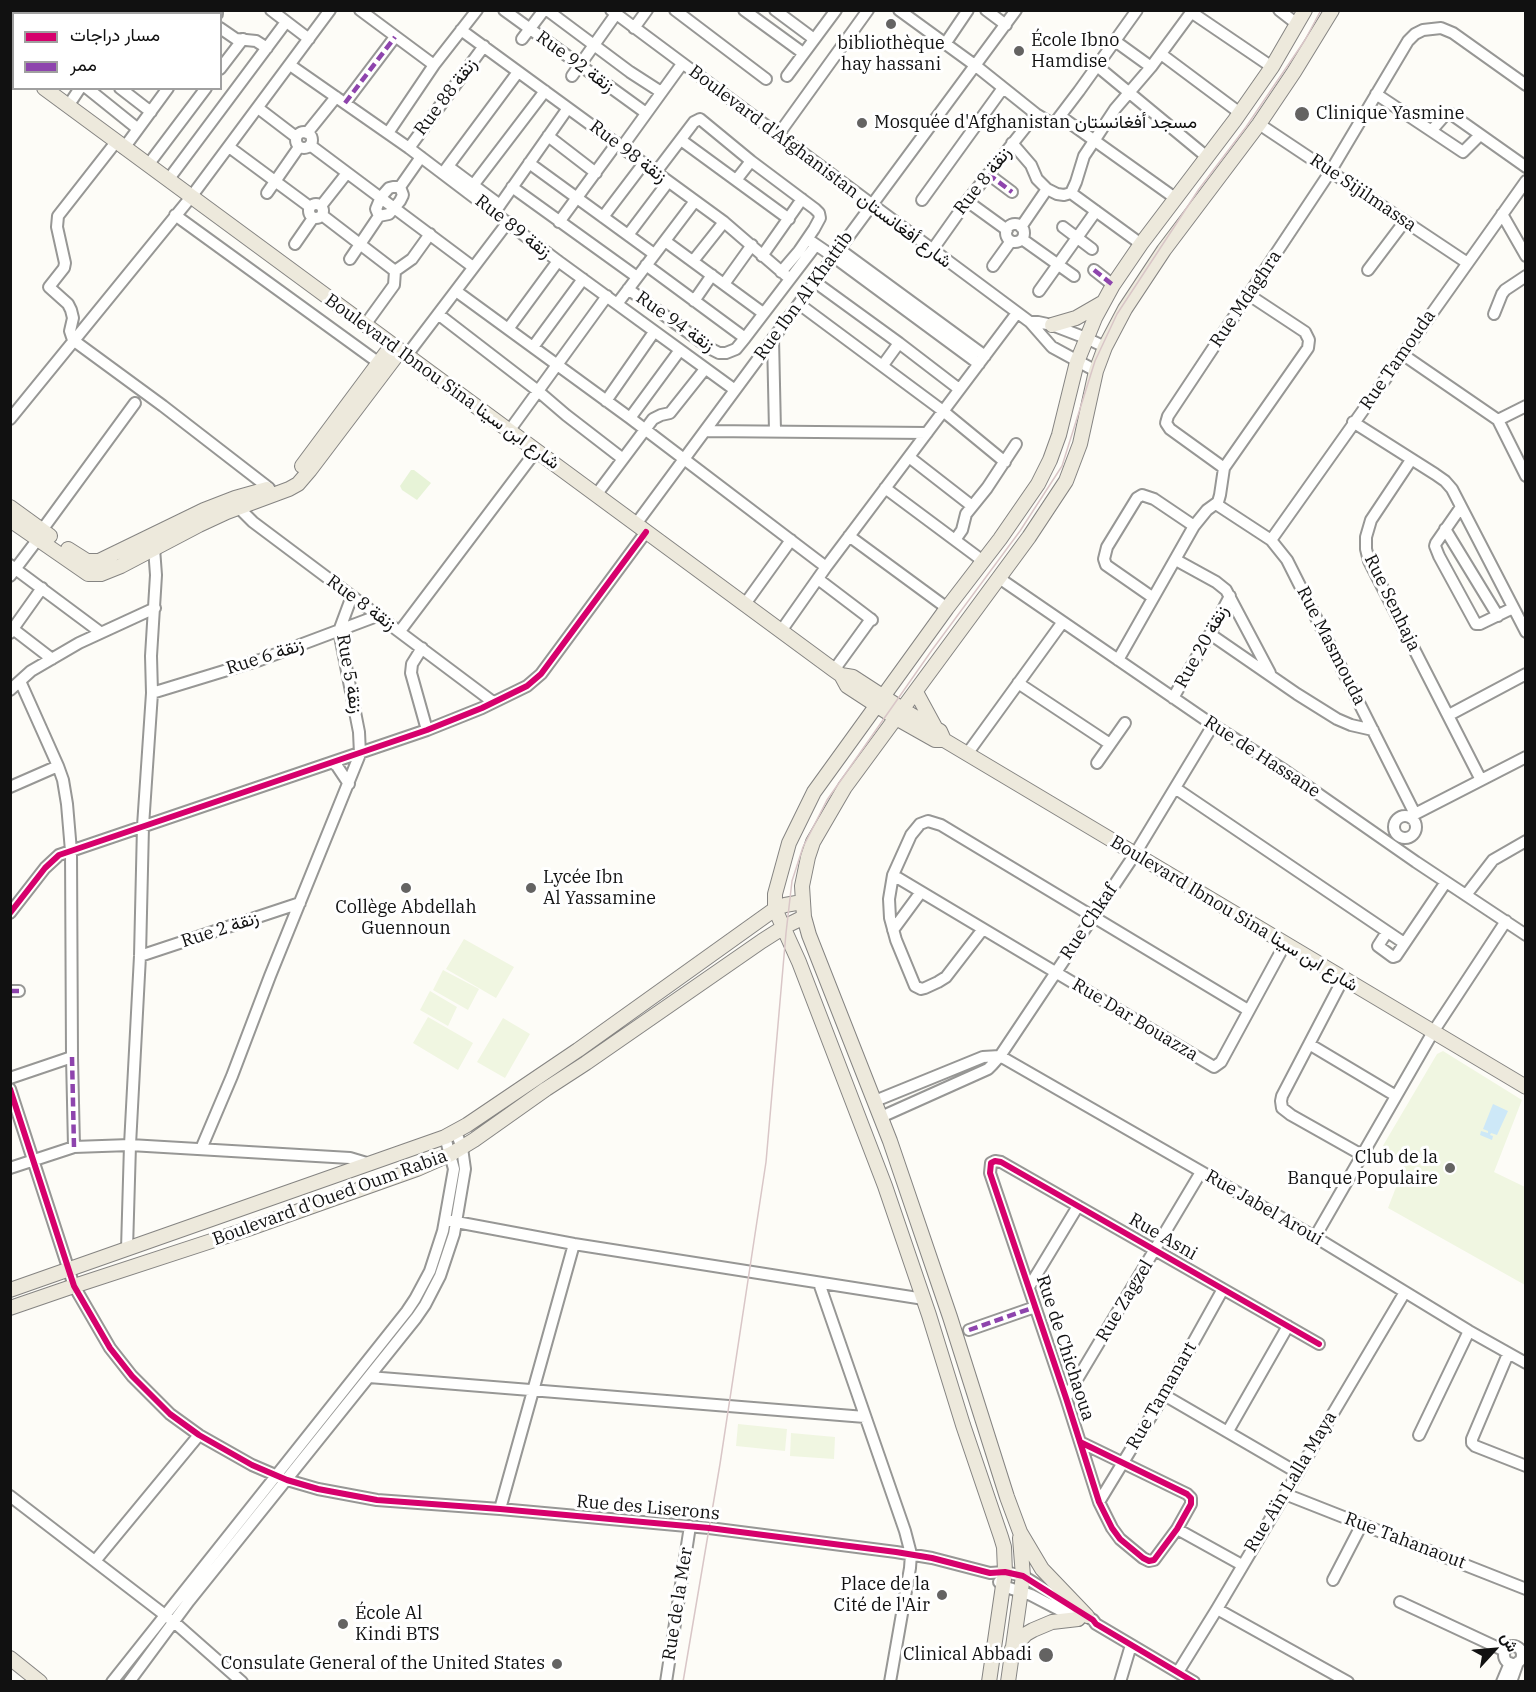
<!DOCTYPE html>
<html>
<head>
<meta charset="utf-8">
<style>
  body { margin:0 }
  #map { position:relative; width:1536px; height:1692px; overflow:hidden; background:#fdfcf7; font-family:"IBM Plex Serif",Vazirmatn,serif }
  canvas { display:block }
  .frame { position:absolute; inset:0; border:12px solid #111; pointer-events:none }
  .legend { position:absolute; left:12px; top:12px; width:210px; height:78px; box-sizing:border-box; background:#fff; border:2px solid #a0a0a0; margin:0; padding:8px 10px; list-style:none; font-size:18px; color:#111 }
  .legend li { display:flex; align-items:center; gap:12px; height:30px }
  .legend b { width:30px; border:2px solid #a0a0a0 }
  .north { position:absolute; left:1464px; top:1620px; width:60px; height:60px; -webkit-text-stroke:4px #fff; paint-order:stroke; rotate:64deg; font-size:16px; font-weight:700; line-height:24px; text-align:center; color:#111 }
  .north::after { content:''; display:block; margin:auto; width:21px; height:27px; background:#111; clip-path:polygon(50% 0,100% 100%,50% 72%,0 100%) }
</style>
</head>
<body>
<div id="map">
<canvas width="1536" height="1692"></canvas>
<div class="frame"></div>
<ul class="legend">
<li><b style="height:8px;background:#d6006c"></b>مسار دراجات</li>
<li><b style="height:8px;background:#8e44ad"></b>ممر</li>
</ul>
<div class="north">ش</div>
</div>
<script>
const context = document.querySelector('canvas').getContext('2d');
context.lineJoin = 'round';
function fillPath(path, color) { context.fillStyle = color; context.fill(path, 'evenodd'); }
const shape = rows => new Path2D(rows.map(r => 'M' + r).join(''));
function stroke(path, color, width, dash) { context.strokeStyle = color; context.lineWidth = width; context.lineCap = dash ? 'butt' : 'round'; context.setLineDash(dash || []); context.stroke(path); }
function write(font, color, halo, rows, align = 'center') {
  context.font = font + ' "IBM Plex Serif",Vazirmatn,serif'; context.lineWidth = 6; context.setLineDash([]); context.textBaseline = 'middle'; context.strokeStyle = halo; context.fillStyle = color; for (const [text, x, y, turn = 0] of rows) {
    context.save(); context.translate(x, y); context.rotate((+turn || 0) * Math.PI / 180); context.textAlign = isNaN(turn) ? turn : align; if (halo) context.strokeText(text, 0, 0); context.fillText(text, 0, 0); context.restore();
  }
}
fillPath(shape([
  [411,470,414,470,431,483,417,500,402,490,400,486]
]), '#e7f3d7');
fillPath(shape([
  [464,939,514,967,496,998,446,969],
  [443,970,479,989,468,1010,433,990],
  [430,991,457,1007,448,1026,420,1010],
  [428,1017,473,1043,458,1070,413,1043],
  [503,1018,530,1034,505,1078,477,1062],
  [1443,1051,1522,1100,1494,1172,1525,1187,1525,1285,1388,1208,1405,1164,1381,1149,1437,1054],
  [738,1424,787,1429,785,1451,736,1446],
  [791,1433,835,1437,834,1459,790,1456]
]), '#f0f6e1');
fillPath(shape([
  [1493,1104,1508,1111,1497,1135,1491,1133,1490,1135,1493,1136,1492,1140,1480,1135,1481,1131,1488,1133,1488,1131,1483,1129]
]), '#cde8f7');
const minor = shape([
  [271,10,309,39],
  [360,10,434,65],
  [504,10,646,113],
  [547,10,630,72,661,92],
  [611,10,1030,322,1052,347,1096,371],
  [675,10,766,79],
  [744,10,803,53],
  [775,10,814,39],
  [899,10,976,66,1036,114,1051,123,1057,120,1079,91,1137,10],
  [986,10,1006,25],
  [1279,10,1297,24],
  [1191,12,1272,67],
  [62,14,64,10],
  [135,14,137,10],
  [176,14,178,10],
  [217,14,217,10],
  [220,28,236,39,256,41,267,48],
  [634,28,647,10],
  [461,30,724,222,790,279],
  [522,39,544,10],
  [1115,41,1151,67],
  [945,44,968,10],
  [1161,54,1240,113],
  [290,65,409,148,558,261,735,390],
  [1097,66,1207,157],
  [220,69,243,39],
  [572,76,616,14],
  [787,76,836,10],
  [87,88,138,129],
  [120,88,151,112],
  [1376,94,1463,152,1479,136],
  [345,103,395,37],
  [68,106,80,88],
  [258,108,296,137],
  [1060,116,1175,198],
  [1259,124,1466,262],
  [1432,130,1446,114,1451,114,1526,167],
  '296 140a8 8 0 1 1 16 0a8 8 0 1 1-16 0Z',
  [307,133,336,97],
  [388,133,434,65,477,10],
  [778,135,868,10],
  [548,136,596,173],
  [681,140,789,219],
  [116,142,58,216,57,227,65,263,64,268,49,287,68,304,71,310,73,318,70,331,73,340,163,406,269,488],
  [1012,143,1031,165,1037,179,1047,189,1057,194,1064,195,1071,193,1076,182,1084,156,1094,141,1115,109,1151,67,1193,10],
  [310,145,473,267],
  [229,147,310,207],
  [622,147,682,64],
  [124,148,168,88],
  [409,148,484,46],
  [529,163,654,254],
  [148,165,206,88],
  [449,167,500,205],
  [656,172,694,122,700,119,751,161,815,209,819,213,820,218,814,229,799,251,781,272],
  [443,173,518,72],
  [988,174,1012,192],
  [737,179,751,161],
  [168,180,286,22],
  [400,187,421,157],
  [512,187,637,277],
  [468,192,545,91],
  [267,193,299,147],
  [1071,193,1141,244],
  [922,200,1003,88],
  [967,201,1007,230],
  '309 211a7 7 0 1 1 14 0a7 7 0 1 1-14 0Z',
  [321,206,347,173],
  [495,212,568,108],
  [1502,214,1526,256],
  [175,215,379,363],
  [322,215,395,271],
  [379,216,376,209,381,197,389,188,393,187,400,187],
  [603,217,644,163],
  [559,222,617,143],
  '1006 233a9 9 0 1 1 18 0a9 9 0 1 1-18 0Z',
  [1021,227,1047,189],
  [1063,227,1092,249],
  [628,235,668,182],
  [1022,239,1074,276],
  [665,241,763,313],
  [812,242,834,257,979,364],
  [295,244,313,218],
  [839,249,985,356],
  [933,249,967,201,1036,114],
  [762,256,802,199],
  [350,259,379,216,389,214,400,201,403,195,400,187],
  [693,261,724,222],
  [646,265,745,338],
  [993,266,1011,241],
  [1094,270,1113,285],
  [1368,270,1405,221],
  [815,282,899,343,959,389],
  [724,284,752,245],
  [628,289,711,349,719,353,726,353,736,349,745,338,816,245],
  [456,291,630,418,826,567],
  [1039,291,1096,211],
  [694,301,712,275],
  [617,304,695,201],
  [799,304,943,411,1005,462],
  [438,314,538,391,566,415,623,459],
  [1494,314,1502,294,1505,290,1526,276],
  [1030,322,1038,322,1052,325,1086,338,1105,347],
  [365,325,394,285,395,271,412,259,430,234],
  [508,329,558,261],
  [773,338,775,431],
  [533,347,583,279],
  [1402,354,1498,420,1526,476],
  [407,355,508,222],
  [883,365,899,343],
  [606,401,654,332],
  [630,418,680,350],
  [10,419,191,197,330,10],
  [1498,420,1526,406],
  [1353,422,1435,474,1445,481,1452,489,1526,632],
  [509,431,607,296],
  [706,431,927,433],
  [909,457,972,506],
  [1411,460,1371,520,1366,537,1366,549,1369,561,1481,780],
  [1224,468,1170,429,1166,423,1168,416,1330,172,1408,41,1415,34,1423,30,1441,28,1453,33,1526,85],
  [885,488,983,561],
  [596,495,653,419,661,415,670,413,705,369],
  [237,501,239,508,253,522,493,702],
  [1216,504,1271,540,1287,560,1415,814],
  [1461,507,1436,543,1435,546,1439,556,1476,624,1480,624,1513,608],
  [636,524,1016,10],
  [1445,529,1498,616],
  [42,530,135,403],
  [849,536,947,608],
  [955,540,962,530,966,514,987,488,1016,444],
  [1271,540,1526,181],
  [1176,560,1216,582,1226,590,1270,673],
  [10,565,100,632],
  [10,576,38,539],
  [999,578,1213,725,1284,770,1416,862,1526,935],
  [818,579,872,620],
  [1152,597,1106,565,1104,559,1107,547,1137,498,1142,495,1154,499,1194,526],
  [745,604,791,540],
  [13,629,52,659],
  [400,631,536,451],
  [781,631,826,567,1017,313],
  [10,633,42,588],
  [1210,634,1297,694,1337,719,1351,725,1373,730],
  [422,648,412,664,411,673,427,730],
  [1118,660,1194,526,1207,510,1218,502,1220,495,1224,468,1308,348,1309,340,1305,332,1249,295],
  [834,670,871,619],
  [20,681,58,766,63,780,67,804,71,851,72,1057,74,1147],
  [1018,683,1110,744],
  [10,690,31,671,79,643,155,608],
  [152,693,260,660,377,616],
  [1173,698,1210,634,1230,596],
  [1449,715,1526,674],
  [967,754,1062,623],
  [333,763,337,766,349,784],
  [1097,763,1125,723],
  [10,787,58,766],
  [1175,788,1404,943],
  '1394 827a11 11 0 1 1 22 0a11 11 0 1 1-22 0Z',
  [1411,818,1415,814,1526,757],
  [893,875,1214,1067,1221,1062,1285,944],
  [1466,895,1493,860,1526,841],
  [10,913,45,868,59,855,427,730,482,708,527,686,541,674,646,532],
  [983,929,946,977,938,982,925,988,921,989,915,986,896,940,890,918,889,899,893,875,911,835,920,824,928,821,941,825,1248,1010],
  [893,930,921,892],
  [1387,932,1378,946,1393,957,1396,956,1446,882],
  [140,956,300,903],
  [1343,979,1282,1096,1281,1101,1282,1108,1291,1115,1362,1155],
  [10,991,19,991],
  [1309,1044,1396,1096],
  [1000,1056,1315,1237,1469,1331,1526,1363],
  [10,1078,72,1057],
  [10,1089,74,1286,110,1348,132,1376,170,1414,199,1435,252,1465,287,1480,318,1489,377,1500,500,1509,709,1528,896,1552,932,1558,990,1573,1005,1572,1023,1576,1093,1620,1096,1624,1194,1682],
  [875,1101,983,1057,1000,1056],
  [881,1117,988,1069,992,1065,1000,1056,1135,854,1213,725],
  [201,1149,232,1076,270,976,360,754,359,732,339,631,352,596],
  [10,1168,74,1147,130,1145,350,1158,370,1164],
  [451,1221,574,1244,924,1299],
  [1315,1237,1433,1032,1506,921],
  [127,1249,130,1145,140,956,143,826,152,693,151,656,156,575,154,548,152,543],
  [819,1283,905,1531,911,1554,910,1568,890,1682],
  [1029,1287,1078,1206],
  [969,1330,1035,1307],
  [1508,1354,1472,1439,1472,1443,1475,1446,1526,1466],
  [369,1377,865,1417],
  [1164,1395,1298,1473],
  [1066,1398,1201,1172],
  [1228,1431,1288,1326],
  [1419,1435,1469,1331],
  [1080,1442,1187,1494,1191,1498,1191,1504,1177,1529,1154,1560,1149,1561,1143,1558,1120,1539,1112,1528,1099,1502,1080,1442,1066,1398,990,1173,991,1163,995,1161,1001,1162,1319,1344],
  [1285,1494,1526,1589],
  [10,1496,174,1622,242,1682],
  [1099,1502,1164,1395,1223,1289],
  [500,1509,574,1244],
  [1177,1529,1242,1565],
  [95,1561,199,1435],
  [1333,1580,1362,1524],
  [999,1582,1003,1586,1031,1595,1079,1620],
  [1400,1602,1505,1651],
  [1217,1609,1348,1682],
  '1504 1655a9 9 0 1 1 18 0a9 9 0 1 1-18 0Z',
  [1178,1672,1217,1609,1405,1292],
  [112,1682,407,1311,415,1299,430,1271,443,1231,454,1169,445,1137],
  [129,1682,189,1601,416,1318,425,1305,440,1276,454,1234,465,1169,462,1148,456,1132],
  [666,1682,690,1526],
  [1120,1682,1131,1645],
  [1502,1682,1510,1663],
  [1511,1682,1518,1662]
]);
const major = shape([
  [10,64,14,66],
  [44,88,834,670,841,675,847,686,896,718,935,740,944,740,1526,1087],
  [1052,325,1076,318,1102,303],
  [302,466,392,345],
  [10,507,50,536],
  [10,520,88,574,101,574,121,566,199,525,227,512,289,489,298,484,310,470,400,351],
  [68,549,87,561,99,561,204,510,235,498,267,489],
  [841,675,853,677,910,714,940,731,944,740],
  [916,692,935,727],
  [10,1290,445,1137,467,1125,578,1050,775,909,785,905,802,902],
  [10,1308,74,1286,248,1229,417,1169,451,1154,474,1140,546,1089,586,1063,762,941,784,927,804,917],
  [1087,1616,1042,1569,1020,1532,1007,1497,950,1317,890,1141,809,935,804,917,802,886,808,857,813,842,845,787,1029,537,1066,481,1080,444,1096,371,1105,347,1125,309,1164,250,1259,124,1294,72,1332,10],
  [1012,1649,1026,1634,1033,1630,1052,1622,1078,1619],
  [10,1658,40,1682],
  [989,1682,1005,1572,1004,1547,1001,1537,963,1425,929,1315,885,1186,799,962,775,909,775,894,789,843,814,792,947,608,1000,539,1038,484,1050,460,1059,435,1077,362,1095,318,1113,285,1141,244,1235,120,1272,67,1305,10],
  [1008,1682,1023,1576,1020,1538]
]);
stroke(minor, '#979795', 14);
stroke(major, '#858482', 16);
stroke(minor, '#fffffe', 10);
stroke(major, '#ede9dc', 14);
stroke(shape([
  [683,1682,720,1464,766,1162,786,933,792,881,803,847,827,800,932,650,1020,531,1062,466,1095,361,1117,314,1199,189,1246,127,1305,40,1321,10]
]), '#d9c6c7', 1.5);
stroke(shape([
  [345,103,395,37],
  [988,174,1012,192],
  [1094,270,1113,285],
  [10,991,19,991],
  [72,1057,74,1147],
  [969,1330,1035,1307]
]), '#8e44ad', 4.5, [9, 4.5]);
stroke(shape([
  [10,913,45,868,59,855,427,730,482,708,527,686,541,674,646,532],
  [10,1089,74,1286,110,1348,132,1376,170,1414,199,1435,252,1465,287,1480,318,1489,377,1500,500,1509,709,1528,896,1552,932,1558,990,1573,1005,1572,1023,1576,1093,1620,1096,1624,1194,1682],
  [1080,1442,1187,1494,1191,1498,1191,1504,1177,1529,1154,1560,1149,1561,1143,1558,1120,1539,1112,1528,1099,1502,1080,1442,1066,1398,990,1173,991,1163,995,1161,1001,1162,1319,1344]
]), '#d6006c', 6);
for (const [x, y, r, color] of [
  [891,24,6,"#646362"],
  [1019,51,6,"#646362"],
  [1302,114,8,"#646362"],
  [862,123,6,"#646362"],
  [406,888,6,"#646362"],
  [531,888,6,"#646362"],
  [1450,1168,6,"#646362"],
  [942,1595,6,"#646362"],
  [343,1624,6,"#646362"],
  [1046,1655,8,"#646362"],
  [557,1664,6,"#646362"]
]) { const dot = new Path2D(); dot.arc(x, y, r, 0, 2 * Math.PI); context.fillStyle = color; context.fill(dot); stroke(dot, '#fff', 2); }
write('18px', '#111', '#fff', [
  ["École Ibno",1031,41],
  ["Hamdise",1031,62],
  ["bibliothèque",891,44,"center"],
  ["hay hassani",891,65,"center"],
  ["Clinique Yasmine",1316,114],
  ["Mosquée d'Afghanistan مسجد أفغانستان",874,123],
  ["Lycée Ibn",543,878],
  ["Al Yassamine",543,899],
  ["Collège Abdellah",406,908,"center"],
  ["Guennoun",406,929,"center"],
  ["Club de la",1438,1158,"right"],
  ["Banque Populaire",1438,1179,"right"],
  ["Place de la",930,1585,"right"],
  ["Cité de l'Air",930,1606,"right"],
  ["École Al",355,1614],
  ["Kindi BTS",355,1635],
  ["Clinical Abbadi",1032,1655,"right"],
  ["Consulate General of the United States",545,1664,"right"]
], 'left');
write('18px', '#111', '#fff', [
  ["Rue 92 زنقة",575,62,36],
  ["Rue 88 زنقة",446,97,-53],
  ["Rue 98 زنقة",628,152,37],
  ["Boulevard d'Afghanistan شارع أفغانستان",820,167,37],
  ["Rue 8 زنقة",983,181,-52],
  ["Rue Sijilmassa",1363,193,34],
  ["Rue 89 زنقة",513,227,38],
  ["Rue Ibn Al Khattib",804,296,-54],
  ["Rue Mdaghra",1246,299,-56],
  ["Rue 94 زنقة",675,322,35],
  ["Rue Tamouda",1398,360,-55],
  ["Boulevard Ibnou Sina شارع ابن سينا",442,382,36],
  ["Rue 8 زنقة",361,603,36],
  ["Rue Senhaja",1392,603,64],
  ["Rue Masmouda",1331,646,63],
  ["Rue 20 زنقة",1202,647,-61],
  ["Rue 6 زنقة",265,657,-18],
  ["Rue 5 زنقة",349,674,80],
  ["Rue de Hassane",1262,757,33],
  ["Boulevard Ibnou Sina شارع ابن سينا",1234,914,31],
  ["Rue Chkaf",1089,922,-56],
  ["Rue 2 زنقة",220,930,-18],
  ["Rue Dar Bouazza",1135,1020,31],
  ["Boulevard d'Oued Oum Rabia",330,1198,-20],
  ["Rue Jabel Aroui",1264,1208,30],
  ["Rue Asni",1163,1237,30],
  ["Rue Zagzel",1125,1301,-59],
  ["Rue de Chichaoua",1065,1348,72],
  ["Rue Tamanart",1162,1396,-60],
  ["Rue Aïn Lalla Maya",1291,1482,-59],
  ["Rue des Liserons",648,1508,5],
  ["Rue Tahanaout",1405,1541,21],
  ["Rue de la Mer",678,1604,-81]
]);
</script>
</body>
</html>
